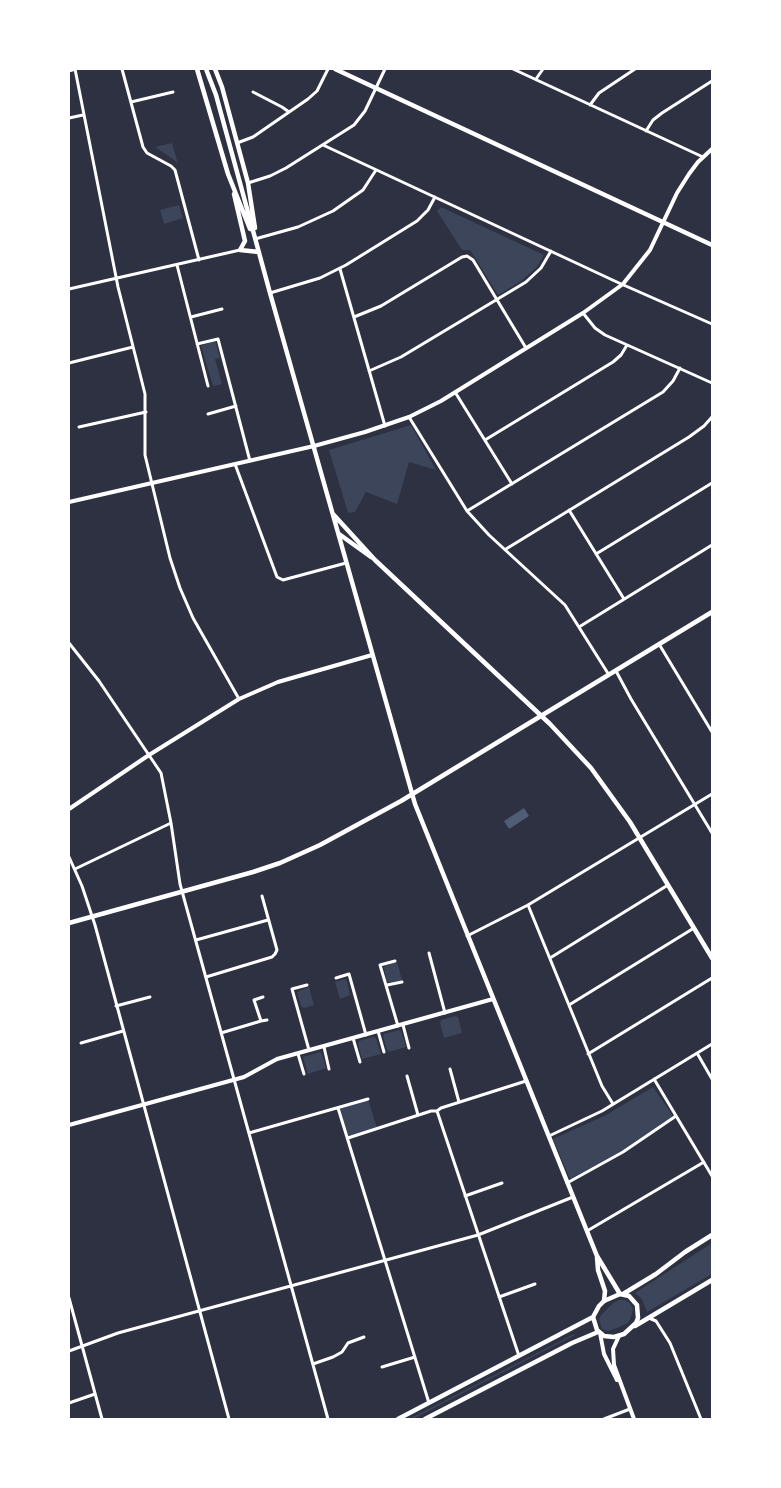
<!DOCTYPE html>
<html>
<head>
<meta charset="utf-8">
<style>
  body { margin:0 }
  #map { position:relative; width:781px; height:1488px; overflow:hidden; background:#2d3142; font-family:"Titillium Web",sans-serif }
  canvas { display:block }
  .frame { position:absolute; inset:0; border:70px solid #fff; pointer-events:none }
</style>
</head>
<body>
<div id="map">
<canvas width="781" height="1488"></canvas>
<div class="frame"></div>
</div>
<script>
const context = document.querySelector('canvas').getContext('2d');
context.lineJoin = 'round';
function fillPath(path, color) { context.fillStyle = color; context.fill(path, 'evenodd'); }
const shape = rows => new Path2D(rows.map(r => 'M' + r).join(''));
function stroke(path, color, width, dash) { context.strokeStyle = color; context.lineWidth = width; context.lineCap = dash ? 'butt' : 'round'; context.setLineDash(dash || []); context.stroke(path); }
fillPath(shape([
  [172,143,178,164,174,160,155,147],
  [179,205,183,218,164,224,160,210],
  [441,207,544,255,537,267,520,282,498,295,470,250,462,250,437,211],
  [214,341,216,343,220,358,215,359,222,384,213,386,201,346],
  [411,425,436,470,409,462,397,504,366,492,355,512,348,513,329,450],
  [397,962,402,980,391,983,387,981,384,968,385,966],
  [345,979,347,981,350,995,340,999,335,982],
  [309,987,314,1005,304,1008,301,1006,297,993,299,991],
  [455,1016,458,1017,462,1033,444,1038,440,1023,441,1020],
  [399,1030,401,1031,406,1047,388,1052,383,1037,384,1034],
  [373,1037,376,1038,381,1054,362,1059,358,1044,359,1041],
  [320,1052,322,1054,326,1068,308,1074,303,1057],
  [653,1087,673,1116,622,1151,570,1179,553,1139,606,1115],
  [368,1099,377,1128,348,1138,338,1108],
  [712,1243,712,1274,647,1312,642,1299,635,1293],
  [619,1300,625,1300,630,1303,633,1309,631,1317,628,1323,617,1328,608,1331,602,1329,599,1320,601,1315,613,1303],
  [574,1334,575,1335,413,1419,409,1419]
]), '#3c4559');
fillPath(shape([
  [524,808,529,816,509,829,504,821]
]), '#4f5d75');
stroke(shape([
  [75,69,118,287,145,394,145,455,170,558,180,588,193,618,239,699],
  [122,69,143,147,147,153,171,166,175,170,199,260],
  [513,69,703,157],
  [536,79,543,69],
  [253,92,282,107,289,112],
  [131,102,173,92],
  [590,105,599,93,635,69],
  [69,118,83,115],
  [646,131,653,120,662,113,712,81],
  [237,143,253,137,308,99,317,91,328,69],
  [323,145,619,283,712,324],
  [248,183,270,176,286,168,354,125,365,111,385,69],
  [255,239,298,227,333,211,363,190,376,170],
  [177,265,208,386],
  [340,269,385,426],
  [69,289,240,250],
  [270,293,320,278,346,265,417,221,428,210,435,197],
  [583,313,595,328,605,335,712,383],
  [191,317,222,309],
  [354,317,381,306,462,257,467,256,473,260,526,348],
  [197,344,218,339,250,461],
  [69,363,133,347],
  [369,371,401,357,526,282,541,268,551,251],
  [455,392,512,484],
  [208,414,236,406],
  [409,417,467,511,489,535,565,605,609,675],
  [79,427,146,412],
  [485,440,613,362,621,355,627,345],
  [235,464,277,577,283,580,346,563],
  [569,510,624,599],
  [467,511,663,392,673,381,680,368],
  [506,549,689,437,704,426,712,417],
  [596,554,712,483],
  [579,627,712,545],
  [69,643,99,681,161,773,171,823,180,884,328,1419],
  [659,644,712,732],
  [616,671,631,699,712,833],
  [69,857,82,886,95,925,229,1419],
  [75,869,171,823],
  [528,905,602,1086,613,1104],
  [467,936,528,905,712,794],
  [196,940,268,920],
  [429,953,445,1013],
  [550,958,668,885],
  [395,961,380,965,398,1026],
  [206,977,272,957,275,954,277,950,262,896],
  [336,978,349,974,366,1035],
  [307,985,292,989,309,1050],
  [387,985,402,982],
  [569,1005,694,928],
  [116,1006,150,997],
  [261,1021,267,1020],
  [403,1025,409,1048],
  [378,1031,384,1052],
  [221,1033,261,1021,254,1000,263,997],
  [353,1038,360,1062],
  [81,1043,123,1031],
  [324,1047,329,1069],
  [697,1053,712,1079],
  [298,1054,304,1074],
  [588,1054,712,978],
  [450,1069,459,1102],
  [407,1076,418,1115],
  [654,1079,712,1176],
  [338,1108,429,1403],
  [437,1111,519,1356],
  [249,1133,368,1099],
  [549,1136,602,1111,712,1044],
  [348,1138,431,1111,437,1111,441,1108,526,1081],
  [567,1183,623,1152,676,1116],
  [465,1196,502,1183],
  [587,1231,704,1162],
  [499,1297,535,1284],
  [69,1298,102,1419],
  [649,1318,656,1321,670,1343,701,1419],
  [69,1351,118,1333,478,1235,573,1197],
  [313,1364,333,1357,342,1352,348,1343,364,1337],
  [382,1367,415,1357],
  [69,1403,95,1394],
  [604,1419,630,1409]
]), '#fff', 3);
stroke(shape([
  [69,502,314,446,365,432,409,417,441,401,583,313,623,284,650,250,677,193,689,174,698,162,712,149],
  [69,809,149,755,239,699,278,682,372,655],
  [69,1125,244,1077,277,1059,493,999],
  [600,1333,604,1354,617,1380],
  [619,1336,613,1349,614,1365,634,1419]
]), '#fff', 4);
stroke(shape([
  [197,69,228,174,250,229],
  [206,69,216,95,270,293,415,804,597,1256,620,1294],
  [215,69,222,87,248,183,255,228],
  [335,69,712,245],
  [234,194,245,241,240,250],
  [240,250,259,252],
  [333,514,375,560,550,724,591,768,630,822,712,958],
  [339,534,371,557],
  [69,923,253,872,280,863,320,845,401,801,712,612],
  [597,1257,598,1270,605,1291,604,1301]
]), '#fff', 4.5);
stroke(shape([
  [69,70,73,69],
  [620,1294,629,1296,637,1305,638,1318,636,1323,624,1334,614,1337,604,1336,597,1330,593,1317,599,1306,604,1301,620,1294],
  [623,1294,656,1274,685,1252,712,1235],
  [635,1326,712,1280],
  [398,1419,593,1317],
  [425,1419,572,1343,598,1332]
]), '#fff', 4.5);
</script>
</body>
</html>
